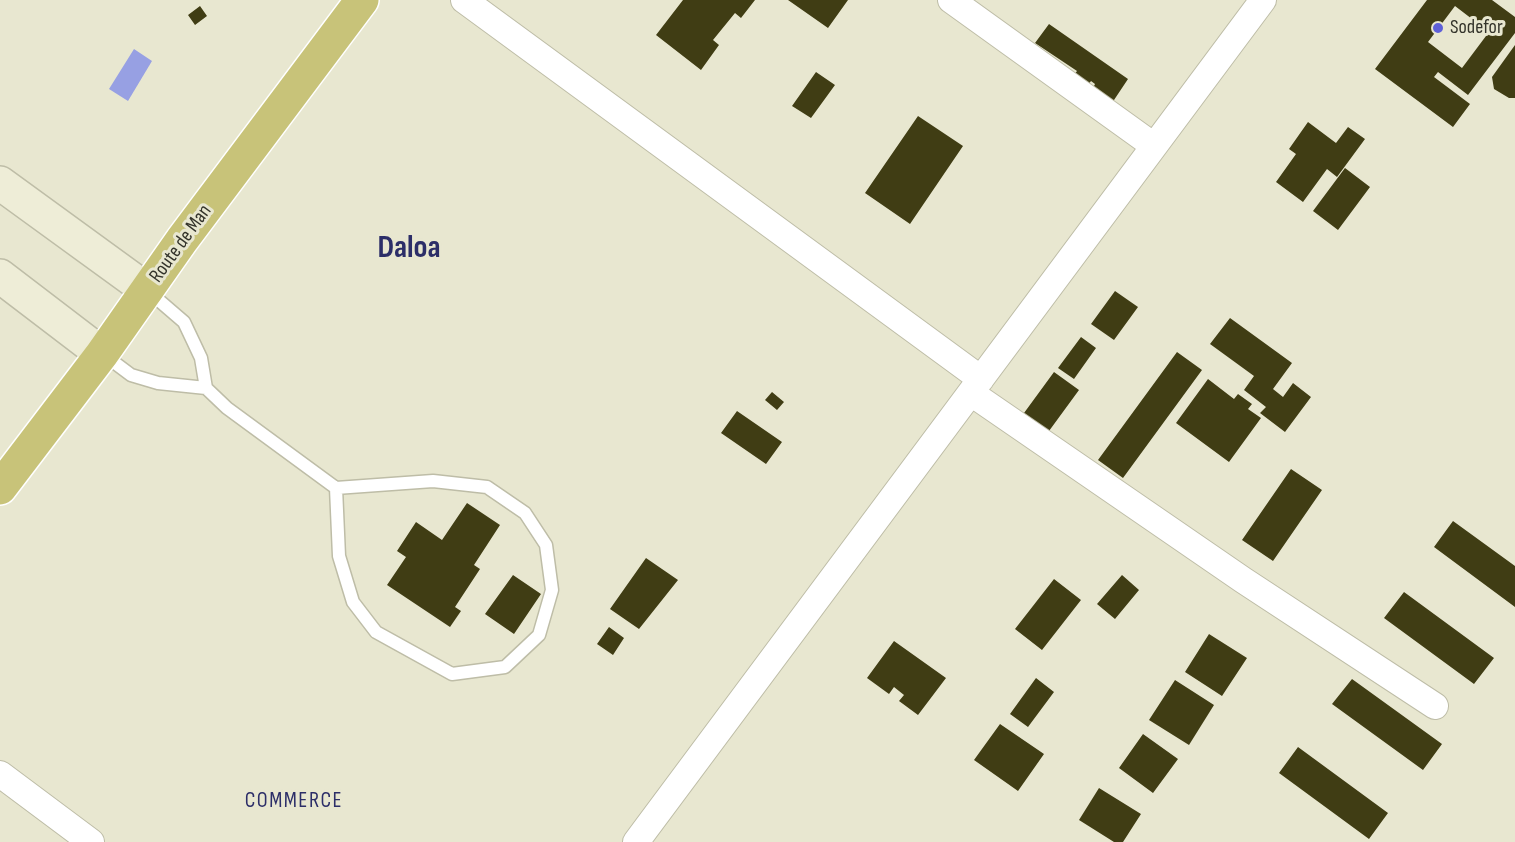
<!DOCTYPE html>
<html>
<head>
<meta charset="utf-8">
<style>
  body { margin:0 }
  canvas { display:block; background:#e8e7d0 }
</style>
</head>
<body>
<canvas width="1515" height="842"></canvas>
<script>
const context = document.querySelector('canvas').getContext('2d');
context.lineJoin = 'round';
function fillPath(path, color) { context.fillStyle = color; context.fill(path, 'evenodd'); }
const shape = rows => new Path2D(rows.map(r => 'M' + r).join(''));
function stroke(path, color, width, dash) { context.strokeStyle = color; context.lineWidth = width; context.lineCap = dash ? 'butt' : 'round'; context.setLineDash(dash || []); context.stroke(path); }
function write(font, color, halo, rows, align = 'center') {
  context.font = font + ' "Sofia Sans Condensed",sans-serif'; context.lineWidth = 6; context.setLineDash([]); context.textBaseline = 'middle'; context.strokeStyle = halo; context.fillStyle = color; for (const [text, x, y, turn = 0] of rows) {
    context.save(); context.translate(x, y); context.rotate((+turn || 0) * Math.PI / 180); context.textAlign = isNaN(turn) ? turn : align; if (halo) context.strokeText(text, 0, 0); context.fillText(text, 0, 0); context.restore();
  }
}
fillPath(shape([
  [134,49,152,61,128,101,109,89]
]), '#97a0e3');
fillPath(shape([
  [683,0,755,0,741,18,735,13,713,40,719,45,701,70,656,35],
  [788,0,848,0,828,28],
  [1427,0,1492,0,1515,17,1515,33,1468,95,1438,72,1434,77,1470,104,1453,127,1375,69],
  [1455,6,1489,32,1462,68,1428,42],
  [200,6,207,16,195,25,188,15],
  [1049,24,1128,79,1112,103,1092,90,1095,84,1091,81,1088,85,1074,75,1077,71,1035,43],
  [1515,45,1515,98,1509,98,1494,89,1492,77],
  [816,72,835,85,811,118,792,106],
  [918,116,963,146,910,224,865,193],
  [1308,122,1336,143,1348,127,1365,139,1337,177,1327,169,1303,202,1276,182,1296,154,1289,149],
  [1345,168,1370,187,1338,230,1313,211],
  [1115,291,1138,307,1114,340,1091,324],
  [1230,318,1292,363,1273,389,1283,397,1293,383,1311,397,1285,432,1260,413,1266,407,1244,390,1254,376,1210,344],
  [1081,337,1096,348,1074,379,1058,368],
  [1177,352,1202,370,1123,478,1098,460],
  [1054,372,1079,390,1049,431,1024,413],
  [1208,379,1234,399,1238,394,1252,404,1248,409,1261,418,1229,462,1176,423],
  [772,392,784,402,777,410,765,400],
  [737,411,782,442,766,464,721,433],
  [1291,469,1322,490,1273,561,1242,540],
  [467,503,500,525,474,565,480,569,455,607,461,611,450,627,387,585,406,557,397,551,416,522,442,540],
  [1453,521,1515,566,1515,607,1434,547],
  [646,558,678,580,639,629,610,609],
  [513,575,541,594,514,634,485,614],
  [1122,575,1139,590,1115,619,1097,604],
  [1054,579,1081,600,1042,650,1015,629],
  [1404,592,1494,658,1474,684,1384,618],
  [609,627,624,638,613,655,597,644],
  [1209,634,1247,658,1222,696,1185,672],
  [894,641,946,678,918,715,899,701,904,695,894,687,889,694,867,678],
  [1036,678,1054,692,1028,727,1010,714],
  [1352,679,1442,744,1423,770,1332,704],
  [1175,680,1214,705,1189,745,1149,720],
  [1000,724,1044,754,1018,791,974,760],
  [1143,734,1178,759,1153,793,1119,768],
  [1298,747,1388,813,1369,839,1279,773],
  [1099,788,1141,814,1123,842,1114,842,1079,820]
]), '#403d14');
const lane = shape([
  [103,354,131,375,158,383,206,388,201,358,184,322,148,291],
  [206,388,227,408,336,488,339,556,353,602,376,632,452,674,505,667,539,635,552,590,546,545,525,513,487,487,433,481,336,488]
]);
const street = shape([
  [464,0,981,379],
  [951,0,1154,146],
  [971,393,1243,580,1435,706],
  [0,774,91,842],
  [636,842,1263,0]
]);
const secondary = shape([
  [0,183,147,290],
  [0,276,102,354]
]);
const highway = shape([
  [0,488,102,354,182,240,362,0]
]);
stroke(lane, '#bebda7', 15);
stroke(street, '#bebda7', 28);
stroke(secondary, '#bebda7', 36);
stroke(highway, '#fff', 36);
stroke(lane, '#fff', 12);
stroke(street, '#fff', 26);
stroke(secondary, '#eeedd7', 33);
stroke(highway, '#c8c379', 33);
for (const [x, y, r, color] of [
  [1438,28,6,"#5e60d8"]
]) { const dot = new Path2D(); dot.arc(x, y, r, 0, 2 * Math.PI); context.fillStyle = color; context.fill(dot); stroke(dot, '#e8e7d0', 2); }
write('20px', '#34342b', '#e8e7d0', [
  ["Sodefor",1450,28]
], 'left');
write('20px', '#34342b', '#e8e7d0', [
  ["Route de Man",181,244,-54]
]);
context.letterSpacing = '1.5px';
write('22px', '#2c2e68', '#e8e7d0', [
  ["COMMERCE",294,801]
]);
context.letterSpacing = '0px';
write('bold 32px', '#2c2e68', '#e8e7d0', [
  ["Daloa",409,249]
]);
</script>
</body>
</html>
